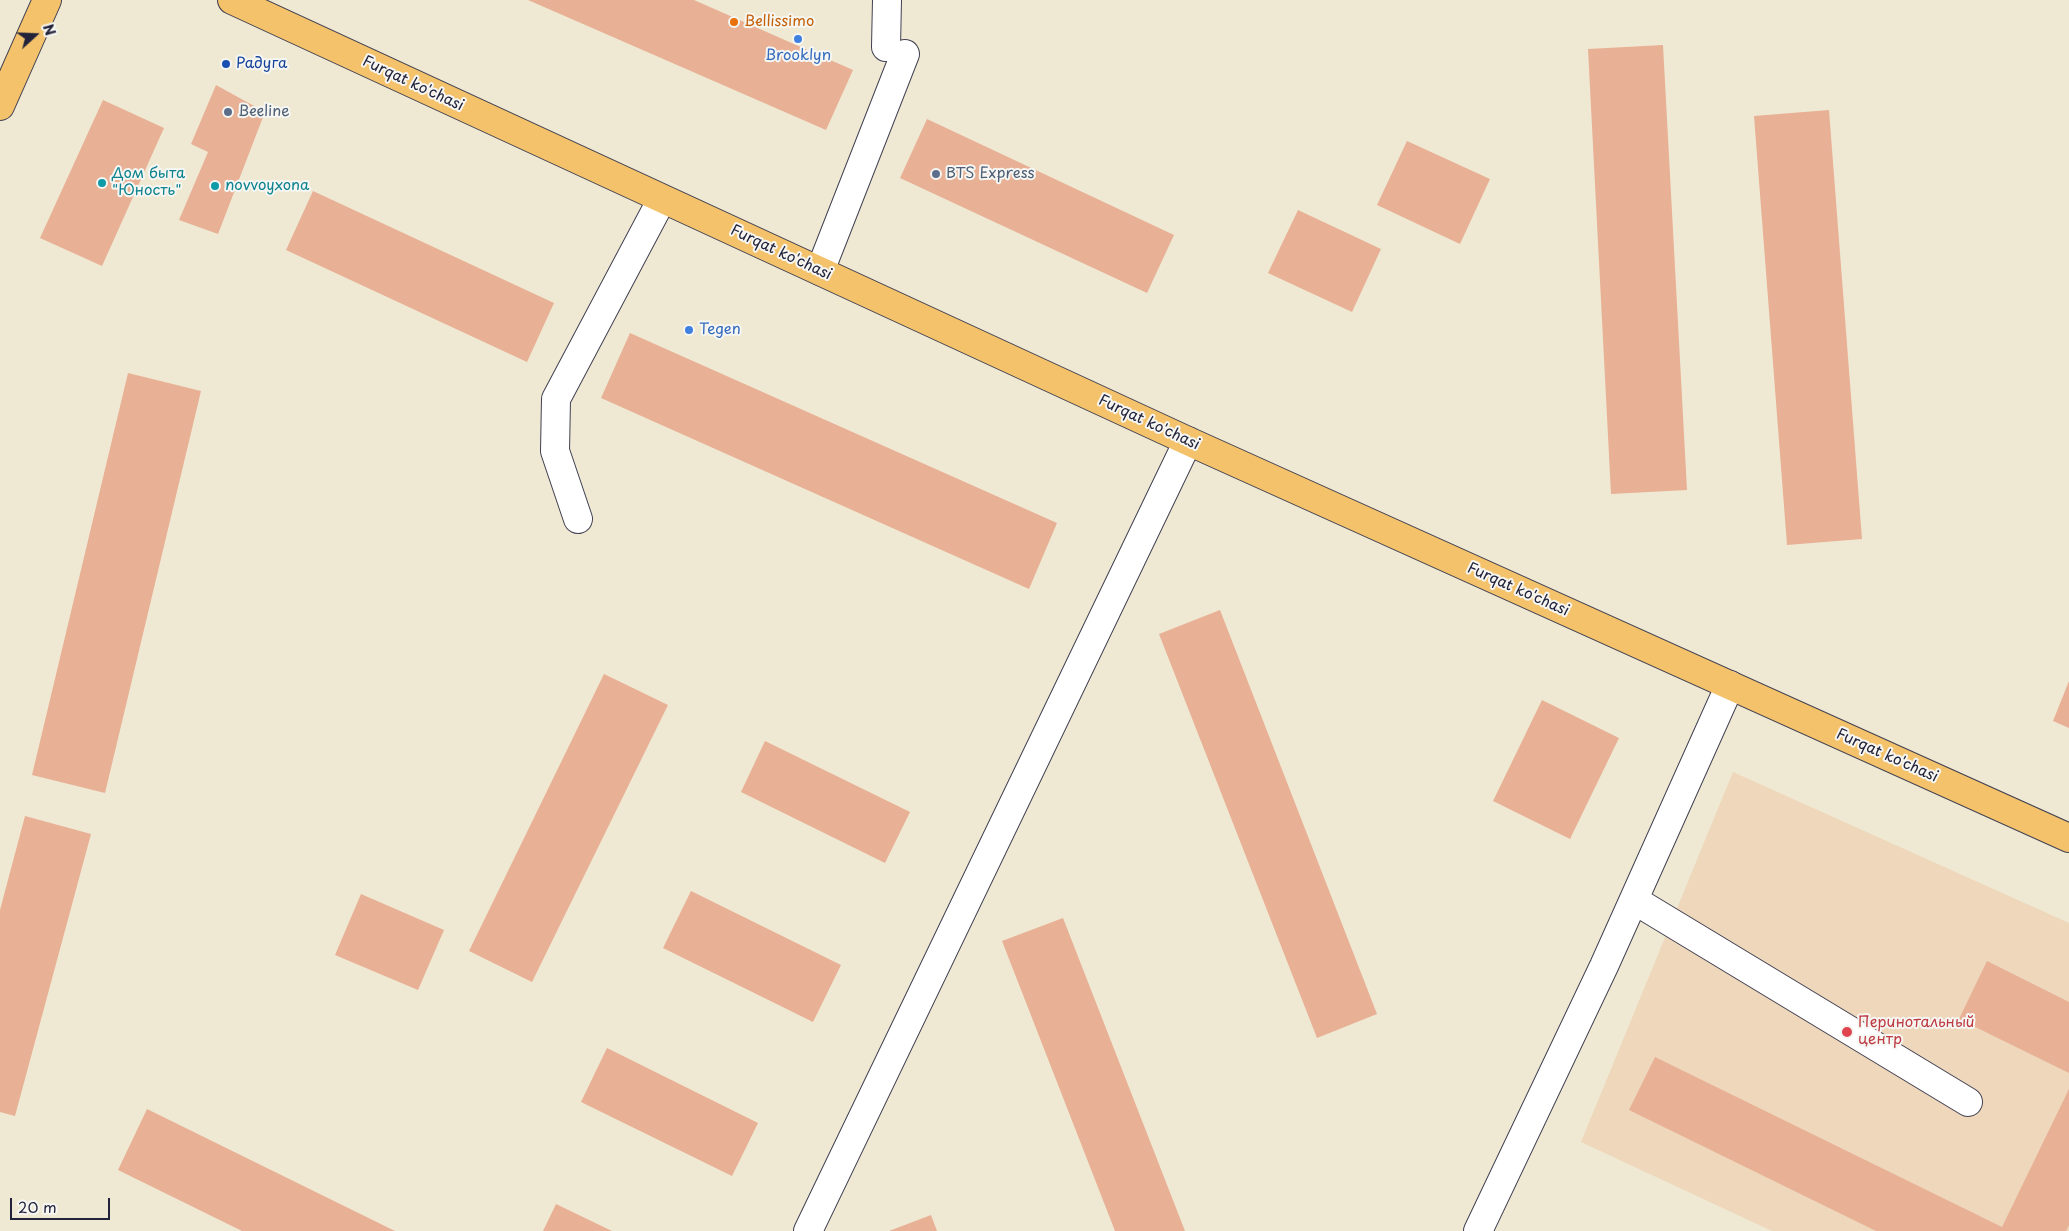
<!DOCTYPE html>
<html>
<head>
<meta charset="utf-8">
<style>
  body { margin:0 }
  #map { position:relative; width:2069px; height:1231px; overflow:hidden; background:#efe9d3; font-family:"Playpen Sans",sans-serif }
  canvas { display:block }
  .north { position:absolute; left:10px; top:10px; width:50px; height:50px; -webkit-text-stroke:4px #f6f6f2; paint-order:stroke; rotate:70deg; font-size:14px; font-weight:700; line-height:20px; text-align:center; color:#22223b }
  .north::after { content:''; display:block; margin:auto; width:18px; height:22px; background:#22223b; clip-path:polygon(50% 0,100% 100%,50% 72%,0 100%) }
  .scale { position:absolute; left:10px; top:1198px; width:100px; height:22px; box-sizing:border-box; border:2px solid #22223b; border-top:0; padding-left:6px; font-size:15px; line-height:18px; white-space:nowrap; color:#22223b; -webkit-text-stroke:4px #f6f6f2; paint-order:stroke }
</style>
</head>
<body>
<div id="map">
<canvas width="2069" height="1231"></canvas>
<div class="north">N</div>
<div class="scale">20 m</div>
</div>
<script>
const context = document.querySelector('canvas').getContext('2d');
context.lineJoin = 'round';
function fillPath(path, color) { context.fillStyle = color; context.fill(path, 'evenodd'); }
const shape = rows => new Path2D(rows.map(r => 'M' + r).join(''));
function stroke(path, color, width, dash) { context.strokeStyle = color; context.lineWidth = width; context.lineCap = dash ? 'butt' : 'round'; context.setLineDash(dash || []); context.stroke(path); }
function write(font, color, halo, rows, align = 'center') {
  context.font = font + ' "Playpen Sans",sans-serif'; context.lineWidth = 4; context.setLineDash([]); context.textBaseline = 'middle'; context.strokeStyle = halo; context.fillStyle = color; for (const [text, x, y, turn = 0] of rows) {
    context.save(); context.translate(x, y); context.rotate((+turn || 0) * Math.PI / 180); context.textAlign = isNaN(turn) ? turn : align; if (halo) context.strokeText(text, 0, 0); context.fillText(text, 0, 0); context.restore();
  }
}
fillPath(shape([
  [1733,772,2069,923,2069,1231,1772,1231,1581,1142]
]), '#eed7bb');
fillPath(shape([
  [528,0,694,0,853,70,826,130],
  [1663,45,1687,490,1611,494,1588,49],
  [216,85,265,112,218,234,179,220,208,152,191,144],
  [103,100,164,128,102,266,40,238],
  [1829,110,1862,539,1787,545,1754,116],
  [927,119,1174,235,1147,293,900,178],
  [1407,141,1490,179,1460,244,1377,205],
  [313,191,554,303,527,362,286,250],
  [1298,210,1381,249,1352,312,1268,273],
  [630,333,1057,523,1029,589,601,398],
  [128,373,201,391,105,793,32,775],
  [1220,610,1377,1014,1317,1038,1159,634],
  [604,674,668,705,532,982,469,951],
  [2069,681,2069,728,2053,721],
  [1542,700,1619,738,1570,839,1493,801],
  [765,741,910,812,885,863,741,792],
  [25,816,91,834,15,1116,0,1112,0,910],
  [691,891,841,965,813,1022,663,948],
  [361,894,444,930,418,990,335,955],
  [1063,918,1185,1231,1115,1231,1002,941],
  [1987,961,2069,1002,2069,1073,1959,1019],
  [607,1048,758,1123,732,1176,581,1102],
  [1655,1057,2002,1227,2069,1089,2069,1225,2066,1231,1876,1231,1629,1110],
  [147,1109,395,1231,242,1231,118,1170],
  [556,1204,612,1231,543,1231],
  [931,1215,937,1231,889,1231]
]), '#e8b095');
const minor = shape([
  [886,47,887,0],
  [820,271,905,54],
  [578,519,555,451,556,399,662,199],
  [1634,900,1968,1102],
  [808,1231,1188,441],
  [1478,1231,1604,966,1730,685]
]);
const major = shape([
  [232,0,1188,441,2069,838],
  [0,106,47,0]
]);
stroke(minor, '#414052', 30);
stroke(major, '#414052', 30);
stroke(minor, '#fff', 28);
stroke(major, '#f3c26a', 28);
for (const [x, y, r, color] of [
  [734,22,5,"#e8710a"],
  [798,39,5,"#3f7fe0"],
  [226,64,5,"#1a4fb4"],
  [228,112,5,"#5c6f8a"],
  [936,174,5,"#5c6f8a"],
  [102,183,5,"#0f9aa8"],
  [215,186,5,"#0f9aa8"],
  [689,330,5,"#3f7fe0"],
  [1847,1032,6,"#e0444e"]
]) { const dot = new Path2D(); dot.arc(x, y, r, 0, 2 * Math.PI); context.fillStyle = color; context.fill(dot); stroke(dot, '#f6f6f2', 2); }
write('15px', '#c56008', '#f6f6f2', [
  ["Bellissimo",744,22]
], 'left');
write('15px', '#366cbe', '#f6f6f2', [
  ["Brooklyn",798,56],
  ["Tegen",699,330,"left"]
]);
write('15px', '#164399', '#f6f6f2', [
  ["Радуга",236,64]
], 'left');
write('15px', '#22223b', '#f6f6f2', [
  ["Furqat ko'chasi",413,84,25],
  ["Furqat ko'chasi",781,253,25],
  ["Furqat ko'chasi",1149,423,25],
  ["Furqat ko'chasi",1518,590,24],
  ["Furqat ko'chasi",1887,756,24]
]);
write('15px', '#4e5e75', '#f6f6f2', [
  ["Beeline",238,112],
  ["BTS Express",946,174]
], 'left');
write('15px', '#0d838f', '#f6f6f2', [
  ["Дом быта",112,174],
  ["\"Юность\"",112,191],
  ["novvoyxona",225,186]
], 'left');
write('15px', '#be3a42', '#f6f6f2', [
  ["Перинотальный",1858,1023],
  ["центр",1858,1040]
], 'left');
</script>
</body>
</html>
